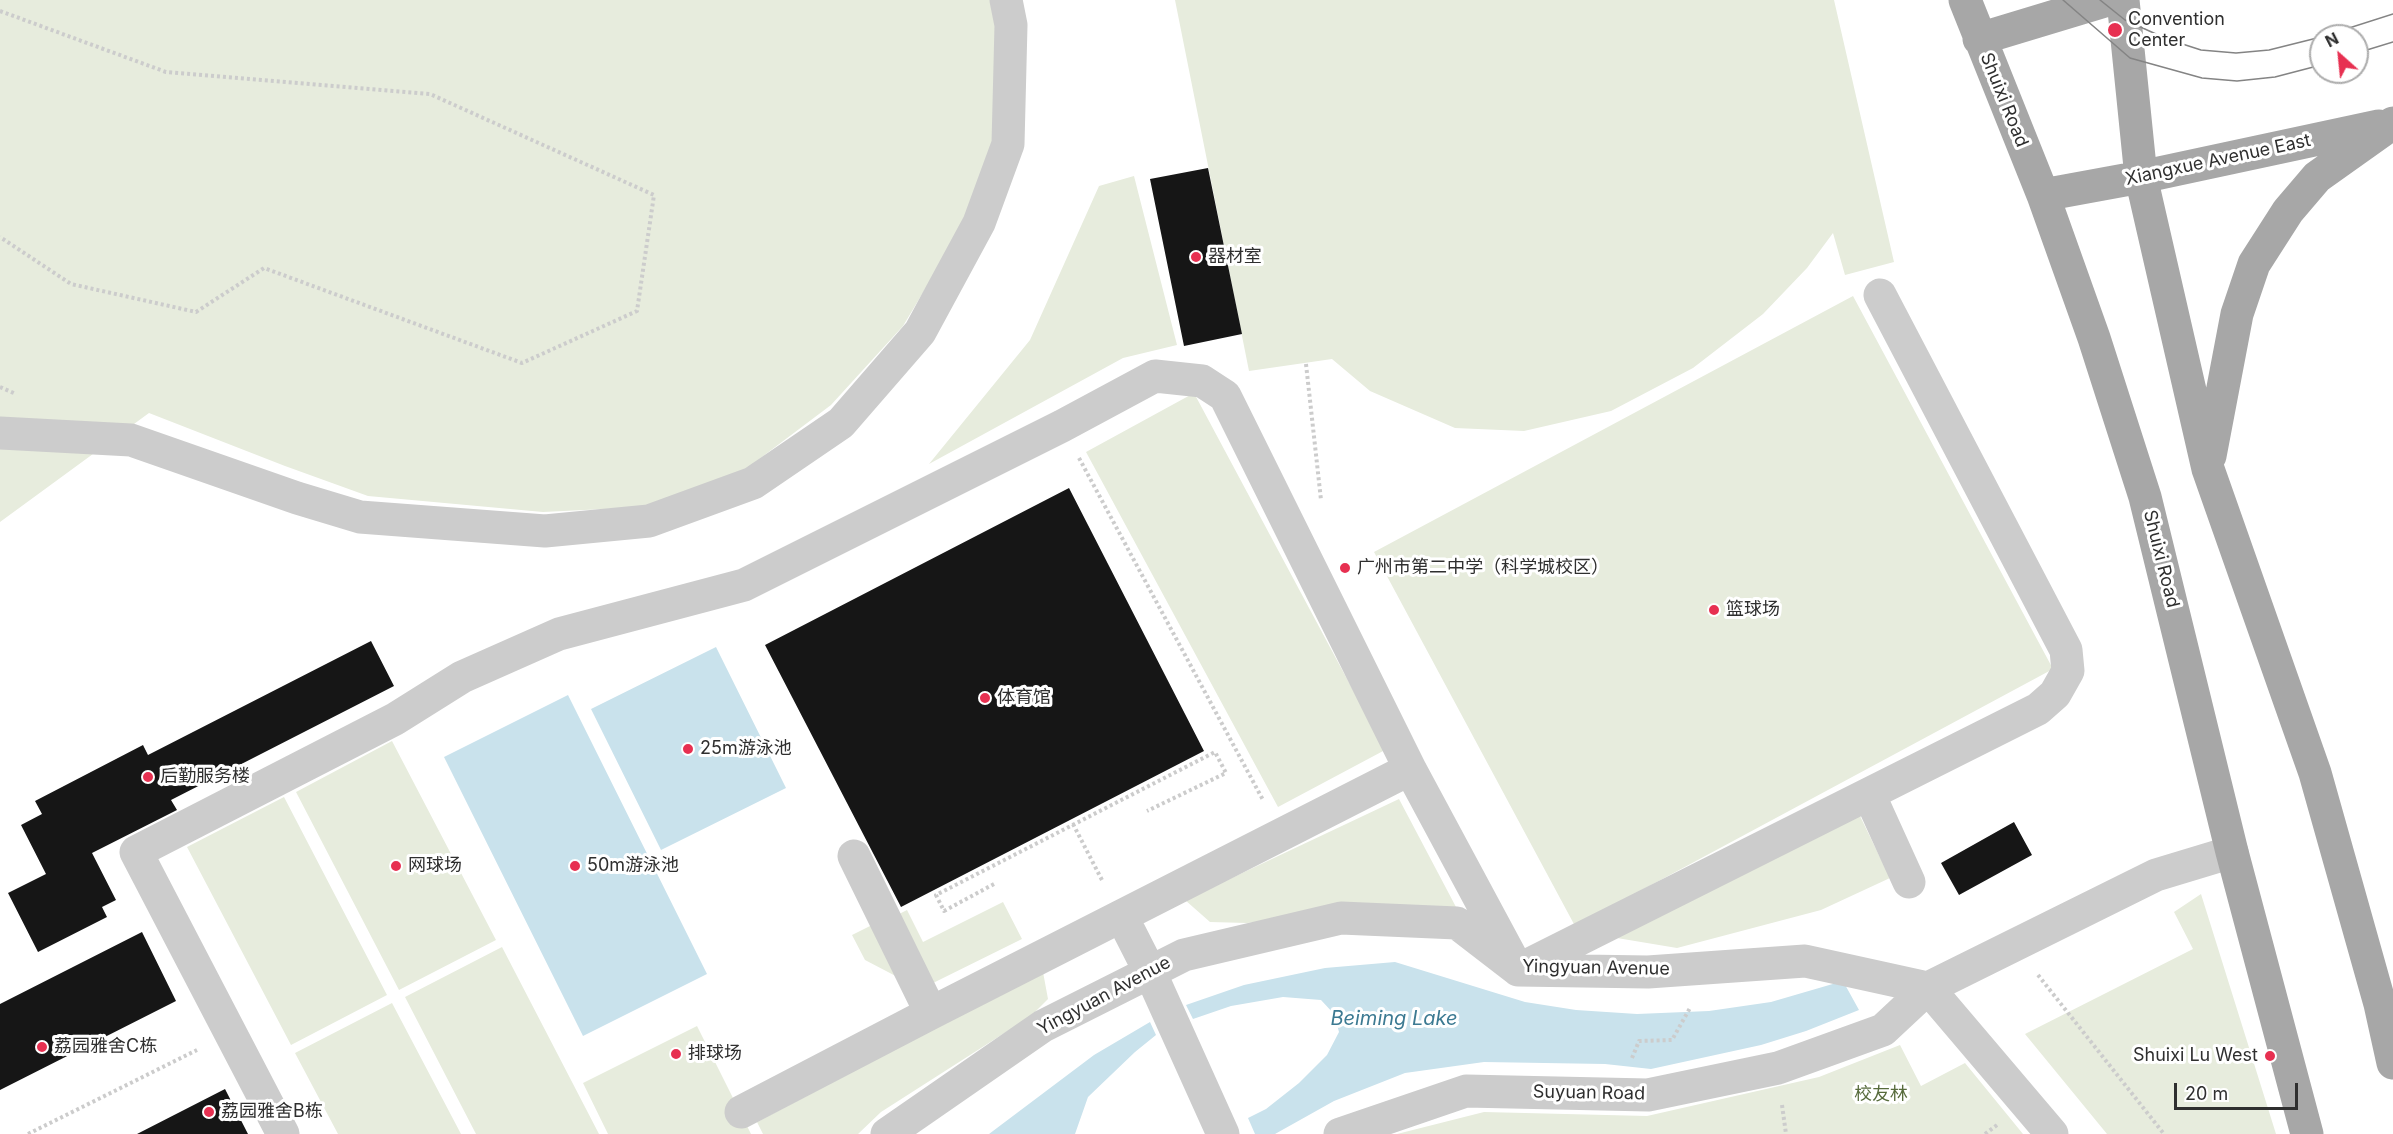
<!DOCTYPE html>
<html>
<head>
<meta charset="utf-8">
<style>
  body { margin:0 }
  #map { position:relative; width:2393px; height:1134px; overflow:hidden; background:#fff; font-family:Inter,sans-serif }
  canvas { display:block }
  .north { position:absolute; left:2309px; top:24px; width:60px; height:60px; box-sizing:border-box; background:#fff; border:2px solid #acacac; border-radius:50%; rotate:333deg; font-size:16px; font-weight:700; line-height:24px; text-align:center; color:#2f2f2f }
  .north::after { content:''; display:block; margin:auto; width:21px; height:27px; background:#e73051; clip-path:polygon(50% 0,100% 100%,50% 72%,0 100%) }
  .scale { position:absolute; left:2174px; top:1083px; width:124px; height:27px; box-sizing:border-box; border:3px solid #2f2f2f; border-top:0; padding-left:8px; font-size:18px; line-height:21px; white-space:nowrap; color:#2f2f2f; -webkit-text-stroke:4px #fff; paint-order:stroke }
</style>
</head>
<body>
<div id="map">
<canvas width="2393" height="1134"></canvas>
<div class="north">N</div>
<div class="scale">20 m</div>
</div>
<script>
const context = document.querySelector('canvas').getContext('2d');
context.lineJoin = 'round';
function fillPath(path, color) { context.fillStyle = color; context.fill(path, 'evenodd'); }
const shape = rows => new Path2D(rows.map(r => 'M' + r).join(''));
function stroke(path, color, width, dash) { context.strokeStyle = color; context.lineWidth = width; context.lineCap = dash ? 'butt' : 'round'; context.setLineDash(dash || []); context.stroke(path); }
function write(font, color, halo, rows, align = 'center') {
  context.font = font + ' Inter,"Noto Sans SC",sans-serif'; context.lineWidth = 6; context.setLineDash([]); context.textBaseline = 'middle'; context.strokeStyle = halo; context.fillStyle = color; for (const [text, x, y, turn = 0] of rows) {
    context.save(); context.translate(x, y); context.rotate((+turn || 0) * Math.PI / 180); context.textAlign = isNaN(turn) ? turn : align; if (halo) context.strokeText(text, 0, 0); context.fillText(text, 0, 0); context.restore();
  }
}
fillPath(shape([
  [0,0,994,0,1000,28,992,148,964,224,903,326,831,405,742,472,646,507,543,512,368,496,285,466,149,413,0,522],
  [1175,0,1834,0,1894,262,1845,275,1833,233,1807,268,1763,314,1693,368,1611,411,1524,431,1455,428,1370,391,1332,359,1249,371],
  [1134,176,1177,345,1123,358,929,464,1030,340,1099,186],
  [1853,296,2053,669,1575,926,1374,552],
  [1194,393,1385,750,1278,807,1086,452],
  [392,741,496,940,399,990,296,792],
  [284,797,387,995,291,1045,187,847],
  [1399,799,1456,907,1362,910,1247,923,1210,922,1185,900],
  [1860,816,1890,878,1821,910,1677,948,1611,937],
  [2201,894,2276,1134,2107,1134,2025,1034,2193,949,2174,912],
  [1003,902,1022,939,927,986,893,917,907,910,923,942],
  [878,922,909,983,865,960,852,935],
  [502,947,599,1134,476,1134,405,997],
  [1043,972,1048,999,1031,1016,881,1112,858,1134,763,1134,757,1122],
  [392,1003,461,1134,338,1134,295,1053],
  [697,1026,751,1134,608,1134,583,1083],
  [1900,1045,1921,1086,1965,1063,2023,1134,1397,1134,1484,1112,1647,1116,1819,1077]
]), '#e7ecdd');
fillPath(shape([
  [716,647,786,788,661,850,591,709],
  [568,695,707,974,583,1036,444,757],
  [1395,962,1525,1002,1576,1010,1637,1014,1709,1011,1771,1002,1843,981,1859,1010,1806,1031,1761,1045,1651,1069,1605,1064,1484,1062,1405,1073,1334,1101,1275,1134,1255,1134,1248,1118,1266,1109,1299,1083,1327,1055,1339,1032,1334,1014,1321,1000,1283,997,1231,1006,1193,1019,1186,1005,1244,985,1325,968],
  [1150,1022,1156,1035,1135,1052,1088,1097,1075,1134,989,1134,1094,1055]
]), '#c9e2ec');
fillPath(shape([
  [1208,168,1242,334,1184,346,1150,179],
  [1069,488,1204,751,901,907,765,645],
  [371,641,394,686,171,800,177,810,92,853,116,900,102,907,107,917,38,952,8,893,46,874,21,825,42,814,35,801,143,745,148,755],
  [2014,822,2032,855,1959,895,1941,863],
  [142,932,176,1001,0,1090,0,1004],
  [225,1089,248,1134,137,1134]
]), '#161616');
stroke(shape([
  [0,11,166,72,430,94,654,195,637,311,522,363,264,268,196,312,71,284,0,237],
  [1306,364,1321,500],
  [0,387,16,394],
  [1079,458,1263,800],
  [1073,824,1103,882],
  [994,884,944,911,936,895,1215,752,1226,773,1147,811],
  [2038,975,2164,1134],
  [1632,1058,1639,1041,1672,1040,1690,1008],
  [1782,1105,1786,1134],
  [28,1134,197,1050],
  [1985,1134,1997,1125]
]), '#ccc', 4, [3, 3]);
stroke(shape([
  [0,433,131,440,297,498,360,517,545,531,649,521,753,483,841,423,920,332,979,223,1008,144,1011,25,1006,0],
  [1869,794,1909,882],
  [854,856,931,1013],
  [1122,917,1150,972,1223,1134],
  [741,1112,931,1013,1410,769],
  [283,1134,136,852,395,719,462,677,559,634,744,585,1062,426,1155,376,1202,381,1225,396,1410,769,1518,970,2038,709,2055,694,2068,671,2066,650,1880,295],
  [887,1134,1043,1026,1184,955,1341,918,1457,923,1518,970,1648,972,1805,961,1928,988,2052,1134],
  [1340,1134,1466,1091,1648,1095,1778,1068,1883,1030,1928,988,2156,875,2232,852]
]), '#ccc', 33);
stroke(shape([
  [1965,0,2043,195,2094,338,2145,497,2232,852,2307,1134],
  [2123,0,2141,177,2208,469,2315,773,2380,1004,2393,1063],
  [1979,39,2108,0],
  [2043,195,2141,177,2379,126],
  [2210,456,2237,314,2254,264,2288,211,2317,177,2393,123]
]), '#a7a7a7', 33);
stroke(shape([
  [2063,0,2130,58,2202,78,2237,81,2275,77,2321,65],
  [2100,0,2125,20,2167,39,2201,50,2236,53,2269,50,2321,37],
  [2324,36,2393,14],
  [2357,53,2393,42]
]), '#848484', 1.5);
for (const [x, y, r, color] of [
  [2115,30,8,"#e73051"],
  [1196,257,6,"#e73051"],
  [1345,568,6,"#e73051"],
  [1714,610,6,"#e73051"],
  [985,698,6,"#e73051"],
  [688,749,6,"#e73051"],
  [148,777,6,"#e73051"],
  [396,866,6,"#e73051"],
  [575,866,6,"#e73051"],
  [42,1047,6,"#e73051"],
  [676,1054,6,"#e73051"],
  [2270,1056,6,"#e73051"],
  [209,1112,6,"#e73051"]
]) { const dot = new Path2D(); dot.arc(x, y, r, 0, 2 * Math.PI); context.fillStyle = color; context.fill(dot); stroke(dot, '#fff', 2); }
write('18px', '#2f2f2f', '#fff', [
  ["Convention",2128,20],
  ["Center",2128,41],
  ["器材室",1208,257],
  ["广州市第二中学（科学城校区）",1357,568],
  ["篮球场",1726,610],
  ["体育馆",997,698],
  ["25m游泳池",700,749],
  ["后勤服务楼",160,777],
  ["网球场",408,866],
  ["50m游泳池",587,866],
  ["荔园雅舍C栋",54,1047],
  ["排球场",688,1054],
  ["Shuixi Lu West",2258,1056,"right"],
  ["荔园雅舍B栋",221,1112]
], 'left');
write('18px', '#2f2f2f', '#fff', [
  ["Shuixi Road",2004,100,68],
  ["Xiangxue Avenue East",2218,160,-12],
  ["Shuixi Road",2161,559,76],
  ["Yingyuan Avenue",1596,968,1],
  ["Yingyuan Avenue",1104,996,-28],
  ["Suyuan Road",1589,1093,1]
]);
write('18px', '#576b3c', '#fff', [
  ["校友林",1881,1095]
]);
write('italic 20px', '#3c7a92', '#fff', [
  ["Beiming Lake",1394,1019]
]);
</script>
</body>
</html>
